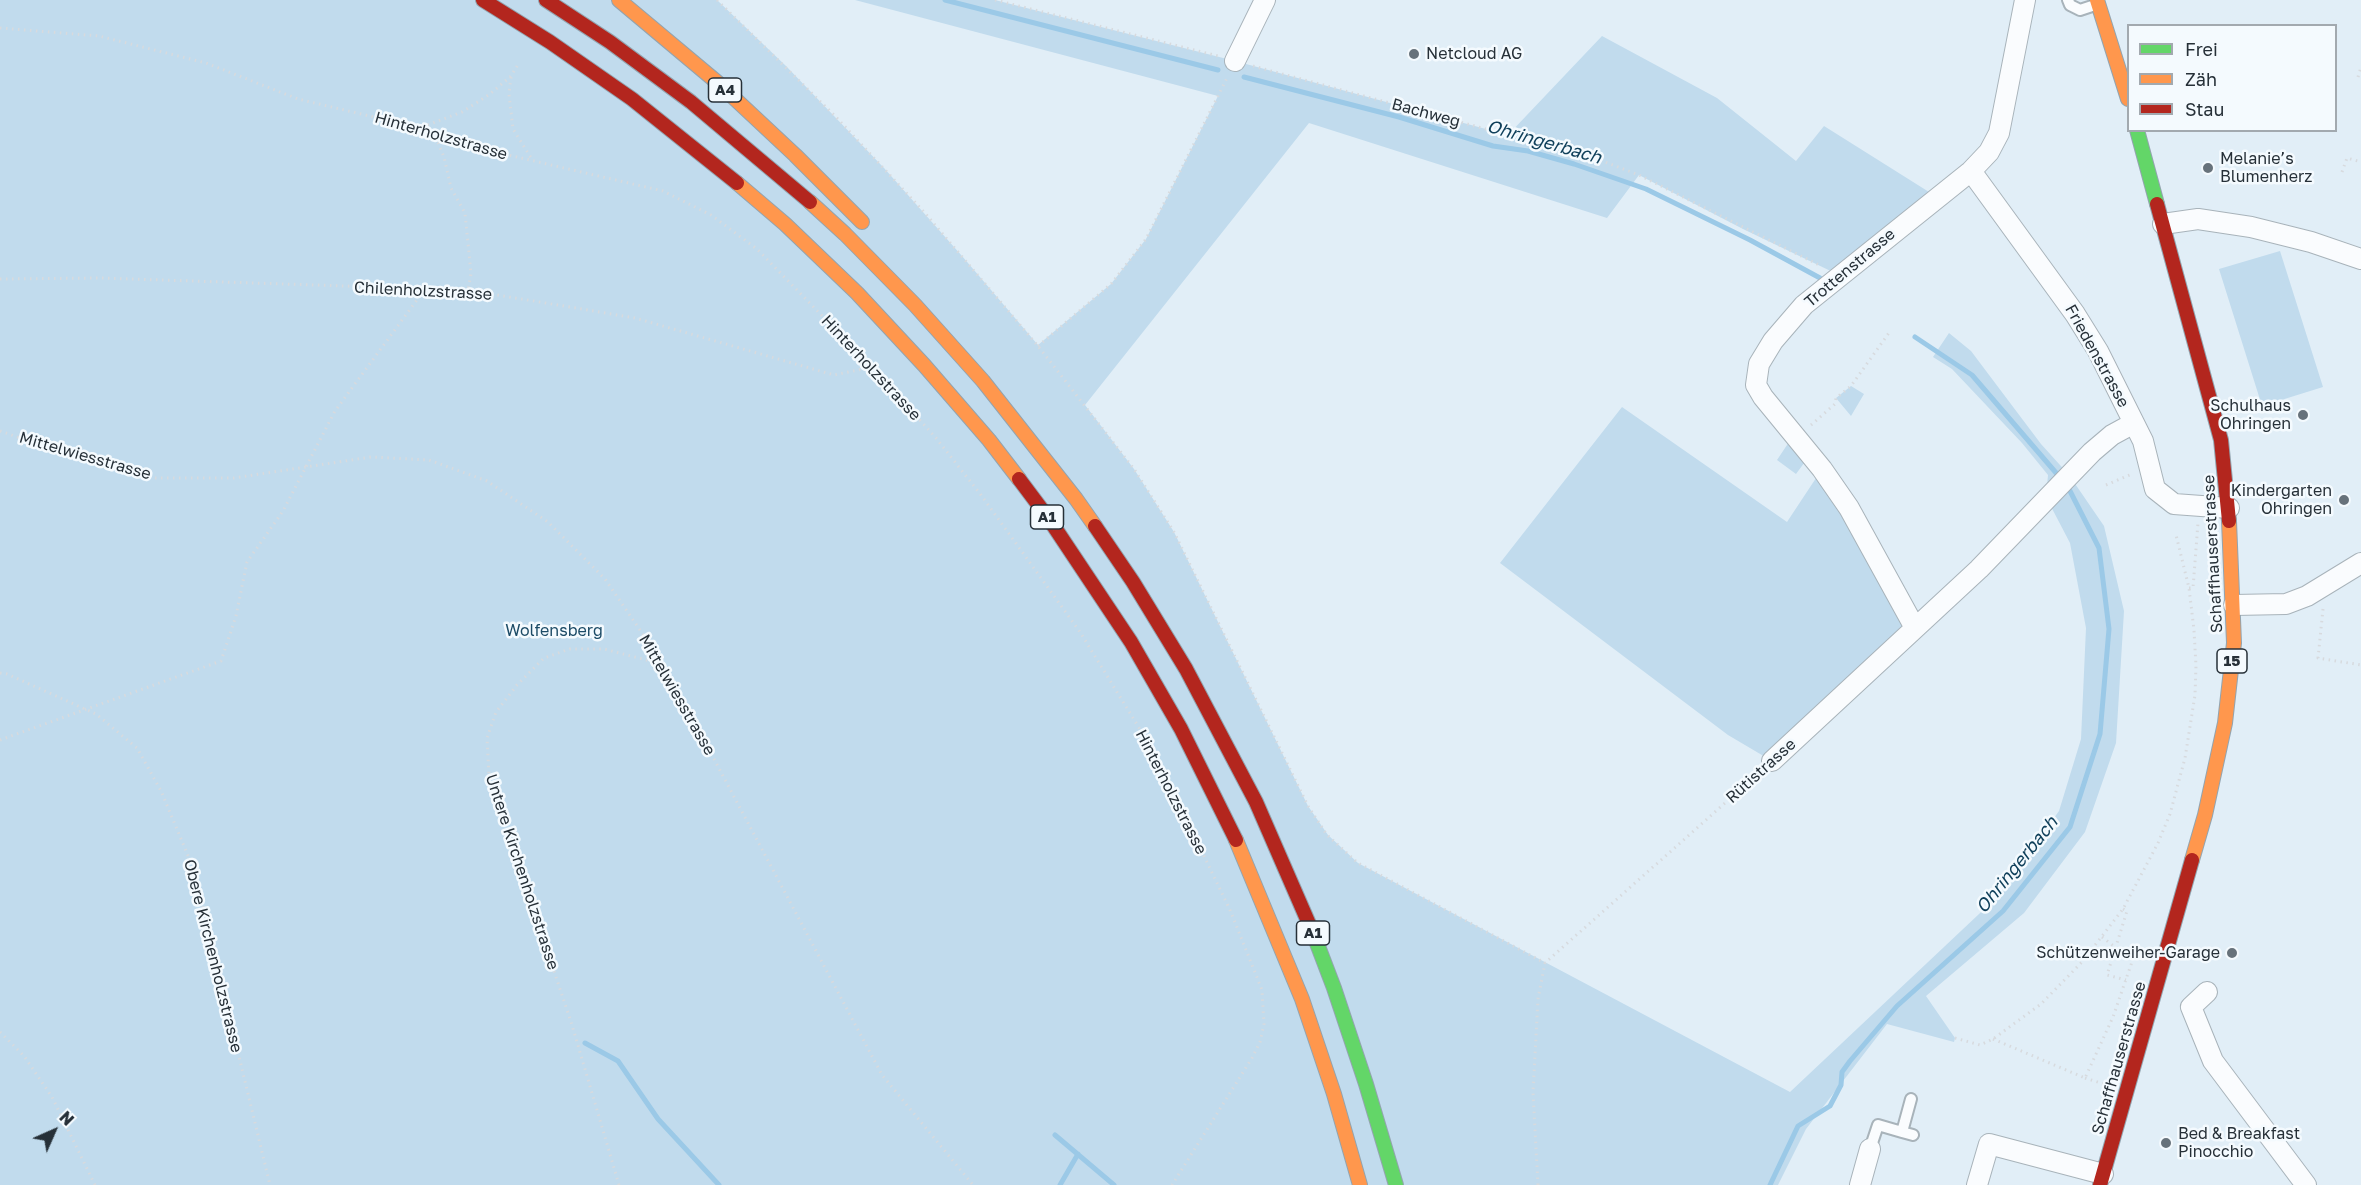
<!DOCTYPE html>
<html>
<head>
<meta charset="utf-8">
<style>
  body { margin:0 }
  #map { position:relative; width:2361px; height:1185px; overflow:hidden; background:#e1eef7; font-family:"Golos Text",sans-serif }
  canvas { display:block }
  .legend { position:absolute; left:2127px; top:24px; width:210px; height:108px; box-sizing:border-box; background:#f4fafe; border:2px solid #a2a9af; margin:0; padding:8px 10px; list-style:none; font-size:18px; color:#263038 }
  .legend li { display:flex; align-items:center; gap:12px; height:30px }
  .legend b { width:30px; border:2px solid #a2a9af }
  .north { position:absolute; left:24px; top:1101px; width:60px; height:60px; -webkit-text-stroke:4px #f4fafe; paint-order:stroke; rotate:45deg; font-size:16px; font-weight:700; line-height:24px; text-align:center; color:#263038 }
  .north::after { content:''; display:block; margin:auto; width:21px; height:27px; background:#263038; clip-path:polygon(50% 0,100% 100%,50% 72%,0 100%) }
</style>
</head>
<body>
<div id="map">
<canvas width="2361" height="1185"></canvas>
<ul class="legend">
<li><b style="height:8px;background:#63d668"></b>Frei</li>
<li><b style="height:8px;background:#ff974d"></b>Zäh</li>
<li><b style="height:8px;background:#b3261e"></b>Stau</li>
</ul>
<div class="north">N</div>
</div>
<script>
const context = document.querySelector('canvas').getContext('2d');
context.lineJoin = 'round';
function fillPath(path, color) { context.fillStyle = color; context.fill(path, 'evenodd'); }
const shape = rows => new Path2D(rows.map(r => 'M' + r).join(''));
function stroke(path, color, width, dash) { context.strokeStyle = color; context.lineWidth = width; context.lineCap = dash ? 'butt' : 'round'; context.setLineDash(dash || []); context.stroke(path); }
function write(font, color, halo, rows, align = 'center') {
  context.font = font + ' "Golos Text",sans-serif'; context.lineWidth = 5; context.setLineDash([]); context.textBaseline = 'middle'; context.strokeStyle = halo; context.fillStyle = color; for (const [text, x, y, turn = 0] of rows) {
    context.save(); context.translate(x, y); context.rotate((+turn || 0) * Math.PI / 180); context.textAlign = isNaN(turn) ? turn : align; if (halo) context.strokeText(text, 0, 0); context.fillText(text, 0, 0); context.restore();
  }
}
fillPath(shape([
  [0,0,717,0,786,66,884,168,962,256,1038,345,1111,284,1146,239,1218,96,855,0,995,0,1235,61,1508,135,1602,36,1717,98,1796,161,1824,126,1937,197,1839,275,1743,229,1639,175,1607,218,1309,123,1085,405,1134,469,1174,532,1308,806,1328,835,1358,863,1790,1092,1996,898,2059,811,2081,739,2086,628,2070,543,2046,497,2048,475,2022,443,1952,369,1933,357,1949,333,1971,351,2041,444,2069,475,2104,526,2124,611,2116,743,2085,832,2024,913,1926,996,1955,1038,1954,1042,1887,1024,1806,1129,1778,1185,0,1185],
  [2280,251,2323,387,2262,406,2219,269],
  [1851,386,1864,394,1851,416,1836,398],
  [1622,407,1787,522,1822,469,1915,628,1772,761,1728,735,1500,563],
  [1789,442,1807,459,1796,474,1777,460]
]), '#c1dbed');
stroke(shape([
  [945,0,1218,70],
  [1244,77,1399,117,1493,146,1528,151,1574,164,1646,189,1750,240,1820,278],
  [1915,337,1972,375,2057,474],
  [585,1043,618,1061,658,1119,719,1185],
  [1055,1135,1114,1185],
  [1060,1185,1078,1154],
  [1770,1185,1798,1126,1830,1106,1841,1085,1842,1072,1850,1061,1897,1006,2003,911,2070,827,2100,734,2109,629,2099,548,2070,491]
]), '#9bc9e7', 5);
const lane = shape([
  [2068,0,2070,5,2080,10,2095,5],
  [1902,1132,1913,1135],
  [1870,1149,1878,1125,1902,1132,1911,1099]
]);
const street = shape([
  [1235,61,1265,0],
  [1971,171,2075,314,2098,351,2143,441,2155,489,2174,504,2229,508],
  [2163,224,2198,219,2251,227,2311,242,2361,259],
  [2234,605,2286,604,2307,596,2361,563],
  [1915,628,1849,508,1822,469,1763,397,1756,385,1759,364,1773,341,1804,305,1971,171,1989,152,1999,133,2025,0],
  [1772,761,1979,569,2092,452,2112,435,2134,423],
  [2207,992,2191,1007,2213,1061,2306,1185],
  [1860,1185,1870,1149],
  [1977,1185,1989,1144,2103,1174]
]);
const fast = shape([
  [2137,130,2157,204],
  [1313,933,1334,988,1366,1084,1396,1185]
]);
const slow = shape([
  [619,0,718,83,795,155,862,222],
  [2097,0,2128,99],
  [737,183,785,224,857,293,924,365,989,440,1019,479],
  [810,202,845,234,915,305,983,381,1076,499,1095,526],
  [1236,840,1302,999,1334,1094,1360,1185],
  [2192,860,2205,815,2225,723,2234,643,2229,521]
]);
const jam = shape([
  [483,0,550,42,632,99,737,183],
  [546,0,610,42,691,102,810,202],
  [2157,204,2221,440,2229,521],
  [1019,479,1049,519,1131,642,1181,729,1236,840],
  [1095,526,1133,582,1186,669,1256,802,1313,933],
  [2100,1185,2192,860]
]);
stroke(lane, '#a8b3ba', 14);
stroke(street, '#a8b3ba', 22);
stroke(fast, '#93a4af', 16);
stroke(slow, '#93a4af', 16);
stroke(jam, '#93a4af', 16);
stroke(shape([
  [717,0,836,117,924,212,1038,346,1134,469,1174,532,1308,806,1327,835,1358,863,1545,963],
  [995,0,1218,56],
  [0,28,99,36,206,63,298,99,420,128,461,144,663,191,711,215,757,249,872,367,936,438,981,495,1080,632,1154,752,1230,910,1262,990,1264,1024,1260,1042,1252,1058,1172,1185],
  [1253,66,1508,135,1571,149,1639,175,1821,266],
  [511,77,509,94,513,129,533,161],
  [2358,77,2361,67],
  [422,127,462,112,490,94,511,76,519,63],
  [424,131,438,143,444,157,451,188,465,213,471,274,468,290],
  [2342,172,2347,158,2361,162],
  [0,279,100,278,468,290,635,318,834,375,872,367],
  [1038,346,1111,284,1146,239,1228,76],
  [1811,425,1835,404,1836,398,1851,386,1891,330],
  [0,431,76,457,156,478,234,478,371,457,429,460,487,481,548,522,605,579,664,665,882,1075,973,1185],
  [2106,485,2132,474],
  [2189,588,2193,588,2198,523],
  [2323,609,2318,658,2361,665],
  [0,673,7,674,96,714,137,748,161,791,194,870,270,1185],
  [0,740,221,661,236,616,247,562,283,511,335,411,425,289],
  [2123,909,2127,911,2107,975,2126,980],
  [2102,937,2115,947],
  [0,1032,24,1056,52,1097,95,1185],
  [1955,1038,1980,1045,1993,1039,2041,1004,2082,962,2123,909,2158,843,2170,814,2185,758,2195,695,2196,666,2194,630,2189,588,2176,535],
  [1993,1039,2085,1078,2113,1017,2134,956],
  [2085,1078,2104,1084],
  [619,1185,572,1025,489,776,487,738,496,712,517,685,544,658,570,649,604,649,662,664],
  [1538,1185,1533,1093,1538,999,1545,963,1760,772]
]), '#d7dade', 3, [1.5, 4.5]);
stroke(lane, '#fafcfe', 10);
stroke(street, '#fafcfe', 20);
stroke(fast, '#63d668', 14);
stroke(slow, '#ff974d', 14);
stroke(jam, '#b3261e', 14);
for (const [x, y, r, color] of [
  [1414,54,6,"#67727b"],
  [2208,168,6,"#67727b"],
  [2303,415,6,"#67727b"],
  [2344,500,6,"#67727b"],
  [2232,953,6,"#67727b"],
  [2166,1143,6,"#67727b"]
]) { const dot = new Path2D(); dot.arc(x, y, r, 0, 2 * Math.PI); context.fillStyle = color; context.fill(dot); stroke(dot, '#f4fafe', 2); }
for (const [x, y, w] of [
  [725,90,33],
  [1047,517,33],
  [2232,661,30],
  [1313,933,33]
]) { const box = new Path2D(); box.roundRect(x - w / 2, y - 12, w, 24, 4.5); context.fillStyle = '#f4fafe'; context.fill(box); stroke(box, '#263038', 1.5); }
write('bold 15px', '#263038', null, [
  ["A4",725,90],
  ["A1",1047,517],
  ["15",2232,661],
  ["A1",1313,933]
]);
write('16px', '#263038', '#f4fafe', [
  ["Netcloud AG",1426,54],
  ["Melanie’s",2220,159],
  ["Blumenherz",2220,177],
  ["Schulhaus",2291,406,"right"],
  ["Ohringen",2291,424,"right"],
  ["Kindergarten",2332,491,"right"],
  ["Ohringen",2332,509,"right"],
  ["Schützenweiher-Garage",2220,953,"right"],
  ["Bed & Breakfast",2178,1134],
  ["Pinocchio",2178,1152]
], 'left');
write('16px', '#263038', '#f4fafe', [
  ["Bachweg",1426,113,15],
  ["Hinterholzstrasse",441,136,16],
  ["Trottenstrasse",1850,268,-40],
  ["Chilenholzstrasse",423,291,3],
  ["Friedenstrasse",2097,356,61],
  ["Hinterholzstrasse",871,368,47],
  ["Mittelwiesstrasse",85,456,16],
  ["Schaffhauserstrasse",2213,554,-93],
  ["Mittelwiesstrasse",677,695,60],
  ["Rütistrasse",1761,771,-42],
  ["Hinterholzstrasse",1171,792,63],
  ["Untere Kirchenholzstrasse",522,872,72],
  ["Obere Kirchenholzstrasse",213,956,76],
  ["Schaffhauserstrasse",2119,1058,-74]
]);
write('16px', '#1c4b66', '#f4fafe', [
  ["Wolfensberg",554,631]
]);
write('italic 18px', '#10405b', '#f4fafe', [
  ["Ohringerbach",1544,142,16],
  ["Ohringerbach",2017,865,-51]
]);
</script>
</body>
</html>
